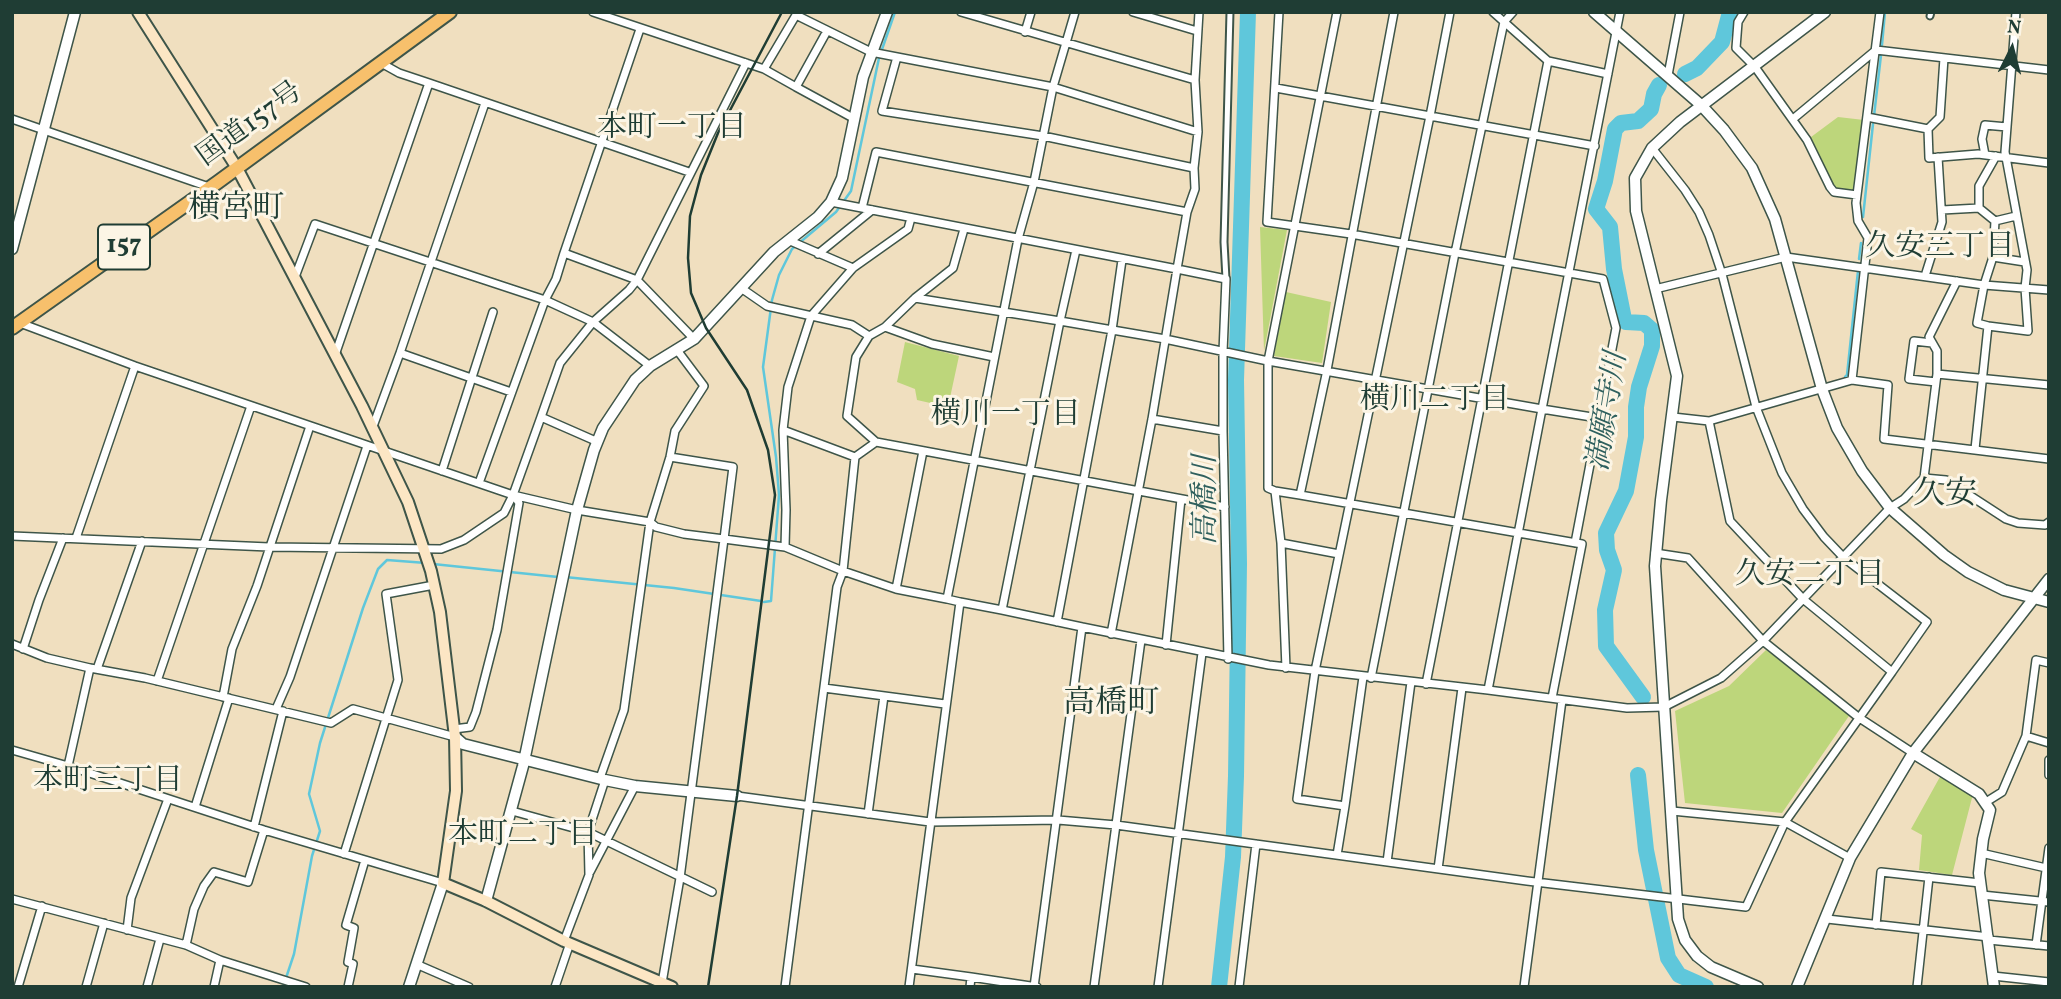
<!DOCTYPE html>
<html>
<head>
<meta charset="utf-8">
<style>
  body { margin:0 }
  #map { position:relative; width:2061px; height:999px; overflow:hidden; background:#f0dfbf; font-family:Vollkorn,serif }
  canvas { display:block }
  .frame { position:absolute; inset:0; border:14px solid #1f3d34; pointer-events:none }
  .north { position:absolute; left:1977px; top:14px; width:70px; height:70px; -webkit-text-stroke:5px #fcf5e5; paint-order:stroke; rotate:6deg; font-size:19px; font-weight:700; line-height:28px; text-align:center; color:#1f3d34 }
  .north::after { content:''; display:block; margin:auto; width:24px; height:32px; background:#1f3d34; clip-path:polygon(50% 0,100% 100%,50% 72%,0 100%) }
</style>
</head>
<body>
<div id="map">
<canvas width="2061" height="999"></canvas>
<div class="frame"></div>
<div class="north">N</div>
</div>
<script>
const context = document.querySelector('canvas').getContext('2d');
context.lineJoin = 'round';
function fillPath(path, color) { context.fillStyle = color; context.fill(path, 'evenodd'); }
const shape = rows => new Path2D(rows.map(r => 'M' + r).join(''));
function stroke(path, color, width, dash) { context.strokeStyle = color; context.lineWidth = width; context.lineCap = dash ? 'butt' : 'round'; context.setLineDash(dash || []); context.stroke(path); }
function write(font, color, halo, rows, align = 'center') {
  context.font = font + ' Vollkorn,"Noto Serif JP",serif'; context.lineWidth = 6; context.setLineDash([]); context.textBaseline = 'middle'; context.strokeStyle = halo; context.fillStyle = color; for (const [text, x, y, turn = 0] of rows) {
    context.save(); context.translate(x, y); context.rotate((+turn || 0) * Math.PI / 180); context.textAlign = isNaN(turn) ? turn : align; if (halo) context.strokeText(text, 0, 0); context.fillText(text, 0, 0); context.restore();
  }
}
fillPath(shape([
  [1838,117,1864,120,1854,192,1843,192,1834,188,1811,137],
  [1260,227,1287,230,1264,351],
  [1286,292,1331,302,1322,363,1274,356],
  [905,342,959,356,948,407,917,400,915,389,897,382],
  [1766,650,1851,713,1782,813,1685,803,1675,711,1729,686],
  [1941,775,1973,794,1952,875,1919,870,1922,835,1911,829]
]), '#bdd67b');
stroke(shape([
  [1882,45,1885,12],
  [1874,116,1881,55],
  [1863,217,1873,124],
  [1859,259,1861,243],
  [1845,377,1847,375,1858,271],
  [433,564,558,577],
  [565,577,674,588,761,601],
  [764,602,771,601,779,495,776,457,763,367,772,300,779,275,792,249,836,212,851,191,879,58,895,12],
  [283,987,294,954,312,856,320,831,309,794,320,743,363,608,378,569,387,560,426,563]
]), '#5fc7db', 2.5);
stroke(shape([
  [1685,74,1697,68,1722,42,1730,12],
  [1643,697,1606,646,1605,610,1614,570,1607,550,1606,533,1626,491,1636,437,1636,407,1639,387,1652,346,1652,330,1644,323,1626,322,1624,319,1614,269,1610,227,1596,209,1605,181,1615,129,1621,123,1638,121,1651,109,1654,94,1659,85],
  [1638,775,1646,850,1668,958,1679,975,1706,987],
  [1219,987,1233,857,1236,776,1239,564,1236,380,1248,12]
]), '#5fc7db', 16);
const pedestrian = shape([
  [1930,16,1931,12],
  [1226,279,1224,242,1230,12]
]);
const minor = shape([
  [593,12,764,69,796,15,871,52,1053,87,1198,132],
  [961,12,1195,80],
  [1133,12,1197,31],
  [1199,12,1195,80,1198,132,1194,168,1195,189,1187,212,1177,269,1226,279,1223,352,1223,431,1228,659],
  [1279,12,1267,222,1351,234,1603,279,1616,328,1575,543],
  [1394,12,1327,370,1300,495,1582,544,1552,698],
  [1450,12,1430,116,1595,146],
  [1744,12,1738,22,1736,48,1755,67,1807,140,1830,187,1834,192,1857,195],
  [640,29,564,253,637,280,694,339],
  [1025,32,1031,12],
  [897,57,882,111,1043,136,1194,168],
  [1548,61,1608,74],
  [381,63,399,73,429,83],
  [764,69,796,87,827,31],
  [1668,75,1680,12],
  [796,87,853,118],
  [1276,88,1430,116,1315,671,1297,799,1345,806,1337,855],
  [1867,117,1928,129,1940,117,1944,58],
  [12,119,209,187],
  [1793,119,1876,50,2049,70],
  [1928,129,1929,158,1978,154,2049,163],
  [1652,148,1685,190,1699,212,1709,235,1722,274,1756,407,1782,473,1803,509,1824,537,1844,558,1927,622,1892,672],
  [1985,155,1982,139,1985,125,2007,127],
  [831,202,1177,269,1152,419,1111,634],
  [862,208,876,152,1187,212],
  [1942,210,1979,208],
  [1995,221,1979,208,1979,186,1996,156],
  [788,240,853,268],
  [1076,250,1060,321,1165,339,1268,361,1542,409,1488,690,1627,708,1664,707,1721,678,1763,641,1858,717,1913,753],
  [818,254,872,210],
  [1993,257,2025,262],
  [1925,276,1942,222,1938,157],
  [295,277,315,224,545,300,593,322,650,366],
  [741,288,767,306,852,325,869,336],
  [1655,289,1786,257,1984,285,2049,290],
  [915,298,953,268,964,229],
  [20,323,135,366,513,495,577,510,650,522,656,527,684,534,724,539,680,878,662,983],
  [1988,326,2028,331,2025,288,2027,270,2005,152,2016,12],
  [885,327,932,344,994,357],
  [1932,343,1914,341,1909,379,1936,382],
  [400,353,511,392],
  [335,355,429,83,689,172],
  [1937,374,1937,351,1929,337,1957,281],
  [1852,380,1868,238,1858,221,1856,203,1880,12],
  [541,417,560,363,593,322,629,290,637,280,746,63],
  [1598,418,1542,409,1620,12],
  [1152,419,1223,431],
  [1709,421,1852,380,1888,385,1884,439,2049,459],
  [372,429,400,353,485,103],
  [783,430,788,387,811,316,853,268,908,229,911,218],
  [876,442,1225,507],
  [1975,449,1988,326,1977,323,1984,285,1993,257,1995,221,2016,216],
  [670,457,733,467,724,539,785,547,786,510,783,430,855,457,876,442,847,416,856,357,869,336,885,327,915,298,1060,321,1002,610,960,602],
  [855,457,843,571,896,589,947,599],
  [442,471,493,312],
  [1924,478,1937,374,2049,385],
  [479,483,545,300,556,279,564,253],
  [1275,491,1300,495],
  [12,536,269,547,441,549,464,540,504,513,513,495,541,417,598,442],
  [76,538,135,366],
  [1281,543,1339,554],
  [1655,553,1688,558,1763,641,1890,508,1904,499,1924,478,1946,480,2006,519,2018,523,2045,525,2049,522],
  [896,589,923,451],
  [1002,610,1082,627],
  [1057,622,1112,330,1122,260],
  [12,644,47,658,90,668,68,766],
  [1166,645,1181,499],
  [23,649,39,600,63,538],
  [90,668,145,678,331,723,353,709,455,737],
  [1286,668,1281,543,1275,491,1268,488,1268,361,1337,12],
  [97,669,142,541],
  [1371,678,1455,253,1504,22,1513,12],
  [157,681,251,406],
  [1426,684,1548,61,1493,12],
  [824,688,945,704],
  [223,697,232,649,257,586,310,426],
  [276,709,290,677,367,446],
  [454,729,470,727,476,712,497,630,519,503,514,496],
  [2026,736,2049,743],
  [12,750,68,766,264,830,443,883],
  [2049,760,2049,775],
  [600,778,624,710,650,522,670,457,675,431,704,386,677,350],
  [737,796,930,822,1058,820,1116,825,1527,881,1746,907,1785,822,1892,672,1803,599,1730,521,1709,421,1673,417],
  [1986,802,2002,792,2026,736,2036,660,2049,663],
  [1345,806,1363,677],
  [195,807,229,698],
  [512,811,588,832,712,892],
  [1672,811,1785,822,1850,858],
  [868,814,884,696],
  [254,827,283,711],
  [1981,853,2046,868],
  [344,854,398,680,386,594,434,585],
  [1387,862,1411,682],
  [1438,869,1462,688],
  [590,872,635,786],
  [1982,895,2049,902],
  [12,899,186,945,220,960,306,987],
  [1827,919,1989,937],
  [1876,925,1881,872,1980,883],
  [127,930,131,898,168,799],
  [1989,940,2049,946],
  [564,941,589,875,588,832,605,780],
  [186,945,194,909,204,886,214,872,248,882,264,830],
  [2036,945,2049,848],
  [416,964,469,987],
  [912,969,971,977,970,987],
  [1993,976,2049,982],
  [971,977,1037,987],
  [18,987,42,906],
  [86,987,104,923],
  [147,987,160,939],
  [214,987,220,960],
  [348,987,353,964,348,962,354,928,346,925,365,860],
  [555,987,570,943],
  [785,987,837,587,843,571,785,547],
  [909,987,960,602,947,599,1018,239,1034,182,1053,87,1075,12],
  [1034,987,1082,627,1269,665,1488,690],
  [1094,987,1141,640],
  [1158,987,1202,653],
  [1239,987,1256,844],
  [1524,987,1562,700],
  [1917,987,1929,877]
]);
const tertiary = shape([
  [1594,12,1701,105,1724,130,1752,168,1775,219,1822,389,1837,428,1862,471,1890,508,1944,555,1968,572,2004,590,2049,602],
  [12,249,75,12],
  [455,737,463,744,605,780,635,786,737,796],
  [1913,753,1979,794,1990,810,1983,839,1979,873,1994,987],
  [486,901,523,766,577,510,594,450,603,428,635,380,650,366,694,339,774,252,818,217,831,202,842,178,863,77,887,12],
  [409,987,443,883],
  [1758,987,1711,967,1697,956,1685,940,1678,919,1655,566,1661,500,1677,376,1636,211,1635,178,1652,148,1680,122,1825,12],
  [1797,987,1850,858,1913,753,2049,579]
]);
const secondary = shape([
  [138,12,237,168,362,406,408,502,431,571,440,612,455,737,456,791,443,883,486,901,564,941,672,987]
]);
const trunk = shape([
  [12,328,218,182,450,12]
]);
stroke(pedestrian, '#3e5549', 9);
stroke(minor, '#3e5549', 10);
stroke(tertiary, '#3e5549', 13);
stroke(secondary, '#3e5549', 14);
stroke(trunk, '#3e5549', 16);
stroke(pedestrian, '#fff', 5);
stroke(minor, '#fff', 7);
stroke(tertiary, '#fff', 10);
stroke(secondary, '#fce6c4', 10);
stroke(trunk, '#f7c06c', 12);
stroke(shape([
  [708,987,737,796,775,495,768,450,747,390,706,328,691,293,688,258,690,216,701,175,718,133,782,12]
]), '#1f3d34', 2.5);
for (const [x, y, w] of [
  [124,247,52]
]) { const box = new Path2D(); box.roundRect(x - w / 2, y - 22.5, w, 45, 5); context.fillStyle = '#fcf5e5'; context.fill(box); stroke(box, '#1f3d34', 2); }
write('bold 26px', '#1f3d34', null, [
  ["157",124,247]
]);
write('28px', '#1f3d34', '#fcf5e5', [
  ["国道157号",251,126,-36]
]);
write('30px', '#1f3d34', '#fcf5e5', [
  ["本町一丁目",672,130],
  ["久安三丁目",1940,249],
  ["横川二丁目",1435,402],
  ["横川一丁目",1006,417],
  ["久安二丁目",1810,577],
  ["本町三丁目",108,783],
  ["本町二丁目",523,837]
]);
write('italic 30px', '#2f605e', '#fcf5e5', [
  ["満願寺川",1610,412,-81],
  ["高橋川",1208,500,-90]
]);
write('32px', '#1f3d34', '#fcf5e5', [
  ["横宮町",236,211],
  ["久安",1945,497],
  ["高橋町",1111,706]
]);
</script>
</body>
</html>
